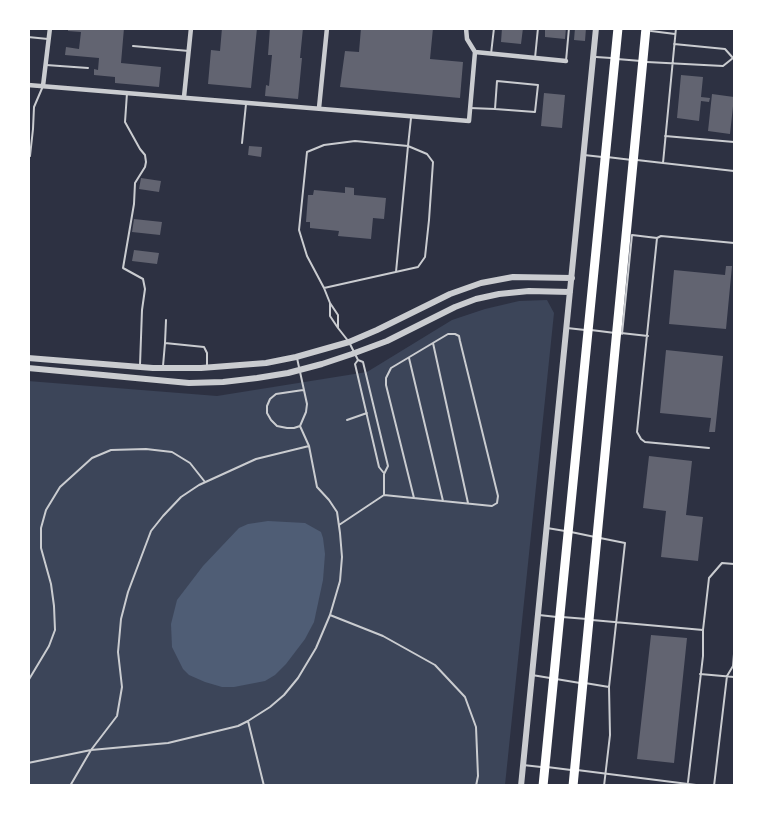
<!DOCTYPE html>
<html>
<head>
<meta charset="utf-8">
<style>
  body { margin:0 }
  #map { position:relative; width:763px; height:814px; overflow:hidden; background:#2d3142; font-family:"IBM Plex Sans",sans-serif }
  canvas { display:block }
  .frame { position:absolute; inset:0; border:30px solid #fff; pointer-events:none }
</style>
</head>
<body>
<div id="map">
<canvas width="763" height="814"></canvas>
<div class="frame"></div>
</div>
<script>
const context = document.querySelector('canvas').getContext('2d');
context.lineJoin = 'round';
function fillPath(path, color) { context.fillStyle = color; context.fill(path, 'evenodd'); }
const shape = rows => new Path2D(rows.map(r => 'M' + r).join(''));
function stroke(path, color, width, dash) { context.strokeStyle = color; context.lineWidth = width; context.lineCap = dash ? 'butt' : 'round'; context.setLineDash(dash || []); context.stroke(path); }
fillPath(shape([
  [547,300,554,313,505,785,29,785,28,381,217,396,367,372,452,320,485,309,519,301]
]), '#3c4559');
fillPath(shape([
  [268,521,305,523,321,532,323,538,325,554,323,580,314,622,305,639,286,664,275,675,265,681,234,687,222,687,205,682,189,675,183,669,172,647,171,624,177,600,203,566,239,528,248,524]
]), '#4f5d75');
fillPath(shape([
  [68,28,124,28,121,63,161,67,159,87,115,83,115,77,94,75,94,69,98,70,99,58,65,55,66,47,79,49,81,32,68,31],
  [222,28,257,28,251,88,208,84,211,50,220,51],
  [270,28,303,28,300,58,302,58,298,99,265,96,266,85,269,86,272,55,268,55],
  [361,28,433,28,430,59,463,62,460,98,340,87,345,51,359,52],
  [502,28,523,28,521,44,501,42],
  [545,28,566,28,565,39,545,37],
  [575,28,586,28,585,41,574,40],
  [681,75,703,77,701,97,710,98,709,102,701,101,699,121,677,118],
  [544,93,565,95,562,128,541,126],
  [712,94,734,97,730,134,708,131],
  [249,146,262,147,261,157,248,155],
  [141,178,161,181,159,192,139,189],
  [345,187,354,188,354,195,386,198,384,219,373,218,371,239,338,236,339,231,310,228,310,222,306,222,308,195,313,195,314,190,345,193],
  [134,219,162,222,160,235,132,232],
  [134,250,159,253,157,264,132,261],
  [726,266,732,266,726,329,669,324,674,270,725,275],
  [666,350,723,356,715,432,709,432,711,418,660,413],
  [649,456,692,461,686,515,703,517,698,561,661,557,666,511,643,508],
  [651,635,687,638,674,763,637,759]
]), '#626471');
stroke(shape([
  [651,31,675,34],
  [28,37,48,39],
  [133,46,189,51],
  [491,54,494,28],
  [596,57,611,58],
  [535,58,538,28],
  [617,59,641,61],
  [566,61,569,28],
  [647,62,723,66,733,58,725,49,674,44],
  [46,65,88,68],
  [127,93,125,122,140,149,145,155,146,162,145,167,135,183,134,204,123,268,143,279,145,289,142,310,140,365],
  [470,108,495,109,535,112,538,85,497,81,495,109],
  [665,136,734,142],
  [242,143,246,104],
  [28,155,30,156,33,129,34,107,43,86],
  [584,155,602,157],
  [607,157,632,160],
  [637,160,663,163,676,28],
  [663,163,734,171],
  [657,238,637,432,641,439,645,442,709,448],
  [324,288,307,256,299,230,307,152,324,145,355,141,408,146,396,272],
  [330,303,324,288,418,267,425,257,429,220,433,162,427,154,408,146,411,118],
  [338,328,338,315,330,303,330,316,338,328,349,342,358,360,363,362,388,466,384,474,384,495,339,525],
  [567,328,585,330],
  [591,330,615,333],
  [621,333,648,336],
  [622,334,632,235,657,238,661,236,734,243],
  [165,343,166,320],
  [433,343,468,503],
  [297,358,307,404,306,412,300,426,309,446,317,487,329,500,337,512,340,533,342,557,340,581,330,615,316,648,298,678,284,695,270,707,248,721,238,726,168,743,91,750,117,716,122,687,118,652,121,619,128,592,151,531,163,516,181,497,199,485,256,459,309,446],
  [409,358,443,501],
  [358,360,355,364,379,467,383,472],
  [163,366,165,343,204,347,207,353,207,365],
  [347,420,367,413],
  [300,426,294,428,287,428,277,426,271,420,267,413,267,406,270,399,276,394,303,390],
  [384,495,492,506,497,503,498,496,460,341,459,336,455,334,448,334,391,368,386,378,386,385,414,498],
  [547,528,565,531],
  [571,532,595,537],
  [600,538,625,543,609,687,610,735,604,786],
  [330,615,383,636,435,665,465,697,476,727,478,776,476,786],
  [539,615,557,617],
  [562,617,587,619],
  [592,620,703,630,709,578,722,563,734,564],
  [700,674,734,677],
  [532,675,550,678],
  [556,679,580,683],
  [28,681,49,646,55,630,54,606,51,584,41,548,41,528,46,510,60,487,92,458,111,450,146,449,172,452,190,463,205,482],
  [585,683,609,687],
  [248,721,264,786],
  [28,763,91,750,70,786],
  [523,765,541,767],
  [547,767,571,770],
  [577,770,704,786],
  [688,782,703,656,703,630],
  [714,786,727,676,733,666,734,654]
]), '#caccd0', 2);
stroke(shape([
  [475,52,566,61],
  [28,85,469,121,475,52,467,39,466,28],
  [43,86,50,28],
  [184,97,191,28],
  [319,108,327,28]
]), '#caccd0', 4.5);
stroke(shape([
  [28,358,153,368,201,368,266,363,296,357,349,342,377,330,450,294,481,283,513,277,572,278],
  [28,368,189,383,223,382,257,378,288,373,322,364,352,354,387,341,455,307,476,299,499,294,529,291,570,292],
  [521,786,596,28]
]), '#caccd0', 6);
stroke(shape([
  [543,786,618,28],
  [573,786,646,28]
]), '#fff', 9);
</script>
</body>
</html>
